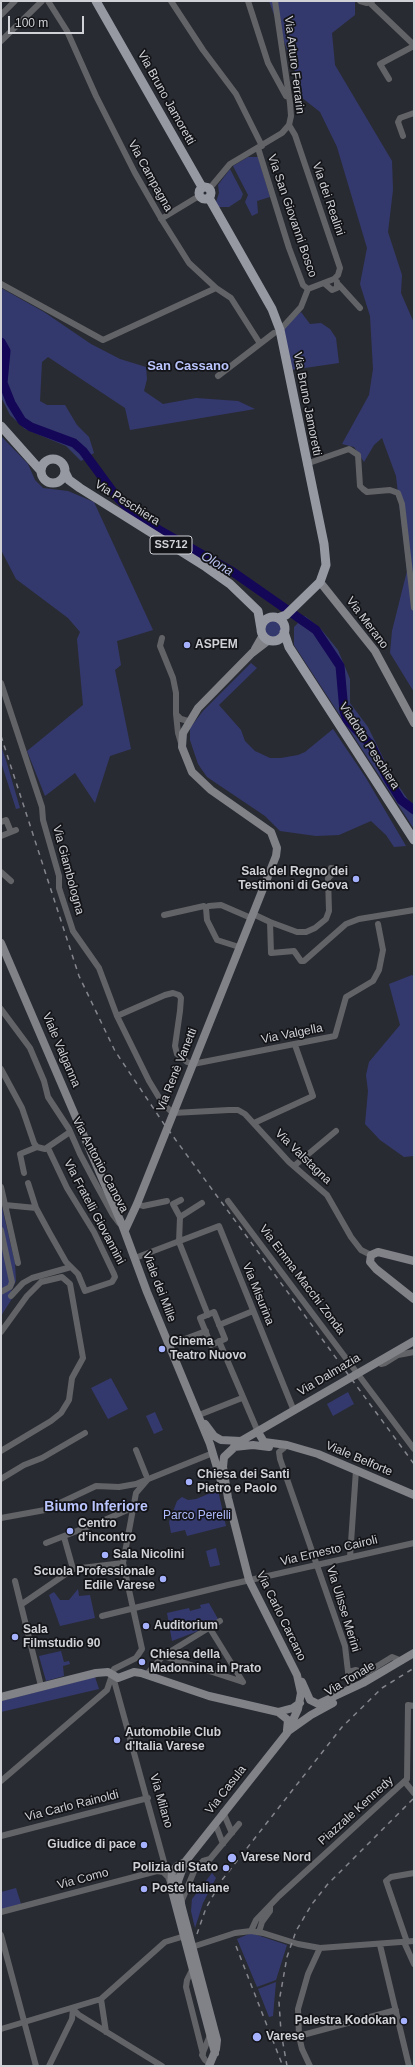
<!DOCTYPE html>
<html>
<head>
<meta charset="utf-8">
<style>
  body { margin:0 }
  #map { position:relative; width:415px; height:2067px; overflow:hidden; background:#292b33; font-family:Arial,sans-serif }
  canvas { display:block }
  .frame { position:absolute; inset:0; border:2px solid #d0d1d7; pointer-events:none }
  .scale { position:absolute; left:8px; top:16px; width:76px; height:18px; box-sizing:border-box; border:2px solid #d0d1d7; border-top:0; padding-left:5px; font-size:12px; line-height:14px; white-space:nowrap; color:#d0d1d7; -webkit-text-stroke:3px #131418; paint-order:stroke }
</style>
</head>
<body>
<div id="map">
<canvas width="415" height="2067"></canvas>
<div class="frame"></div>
<div class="scale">100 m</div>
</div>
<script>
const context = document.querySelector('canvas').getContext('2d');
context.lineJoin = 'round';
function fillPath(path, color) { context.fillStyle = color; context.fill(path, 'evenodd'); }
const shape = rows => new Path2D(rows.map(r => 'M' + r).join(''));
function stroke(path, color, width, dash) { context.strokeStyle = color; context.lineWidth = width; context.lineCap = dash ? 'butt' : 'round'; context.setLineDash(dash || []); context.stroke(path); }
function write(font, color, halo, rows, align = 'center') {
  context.font = font + ' Arial,sans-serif'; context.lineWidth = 3.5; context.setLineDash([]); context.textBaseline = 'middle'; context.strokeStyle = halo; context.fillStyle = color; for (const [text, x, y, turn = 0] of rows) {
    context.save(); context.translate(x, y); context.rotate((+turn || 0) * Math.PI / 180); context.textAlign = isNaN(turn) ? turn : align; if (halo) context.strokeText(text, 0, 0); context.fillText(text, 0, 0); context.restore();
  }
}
fillPath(shape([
  [269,1,355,1,355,15,332,33,335,65,392,161,393,190,388,232,402,275,401,293,414,323,414,692,390,653,392,631,407,571,396,476,382,438,374,445,364,462,354,447,342,444,369,395,373,369,370,316,360,284,367,248,337,147,320,112,301,97,297,77],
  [248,157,258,157,270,197,257,201,258,213,252,216,245,202,248,195,233,166],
  [230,169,243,194,241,199,229,207,218,207,216,202,219,193,218,185],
  [1,288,44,312,91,344,120,359,146,367,147,379,144,391,163,404,196,398,238,401,255,409,130,430,125,408,48,357,42,362,40,401,47,405,65,405,77,425,89,437,94,453,81,461,66,446,25,429,10,415,1,397],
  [301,312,310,324,321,323,330,329,336,338,339,363,291,370,282,329],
  [1,436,28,464,35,480,43,488,68,491,94,502,153,630,117,641,121,665,115,670,131,749,110,756,95,803,75,773,45,796,27,751,83,705,77,639,80,632,68,618,16,579,1,550],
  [305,616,321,629,338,650,350,679,350,703,368,727,393,778,409,801,414,804,414,829,294,645,294,627],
  '265 629a8 8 0 1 1 16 0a8 8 0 1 1-16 0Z',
  [251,663,257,668,219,705,241,730,245,741,255,751,270,758,281,758,298,755,305,752,333,729,366,778,406,846,394,847,386,835,371,821,339,835,316,836,280,831,265,816,207,777,198,764,190,740,190,728,203,711],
  [1,746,6,760,20,808,16,809,1,762],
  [412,975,414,977,414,1156,404,1157,380,1140,365,1124,368,1091,366,1075,369,1062,400,1025,389,984],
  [1,1203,15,1263,16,1281,11,1291,15,1294,1,1316],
  [111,1378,128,1409,108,1419,91,1388],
  [348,1392,354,1404,333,1416,327,1404],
  [155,1412,163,1430,154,1434,146,1416],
  [218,1490,226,1526,187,1536,185,1530,171,1533,169,1522,177,1501,182,1497,188,1500,196,1499],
  [216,1548,220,1565,210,1567,206,1551],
  [78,1589,79,1596,90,1595,95,1618,60,1626,49,1595,54,1592,60,1600,69,1600],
  [209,1603,218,1619,206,1628,172,1641,167,1613,189,1608,190,1611,201,1608,200,1605],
  [61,1651,64,1662,69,1661,70,1664,63,1666,64,1676,46,1681,39,1656],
  [95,1677,99,1689,1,1712,1,1701],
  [212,1873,216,1878,203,1903,195,1928,191,1911,192,1899],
  [16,1888,22,1907,1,1912,1,1892],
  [251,1933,287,1945,276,1980,257,1987,237,1939],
  [276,1982,273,2016,269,2017,258,1989]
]), '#34396d');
stroke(shape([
  [1,342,6,351,3,383,11,403,22,421,31,427,74,443,83,451,116,496,128,508,159,530,233,572,316,630,340,666,344,711,347,720,371,745,388,779,401,800,414,810]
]), '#140757', 9);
stroke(shape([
  [48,1,67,31,96,96,135,173,162,220,189,263,216,288,231,298,259,342],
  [171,1,203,50,236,94,262,146],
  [248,1,268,63,286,96],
  [360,1,367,3,372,1],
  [370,3,414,45],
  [1,15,15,1],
  [1,41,42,1],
  [389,79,380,64,414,46],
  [289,125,295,135,340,268,338,275,334,279,308,289],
  [403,136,398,122,400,118,414,113],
  [258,148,289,248,303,285,308,289],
  [210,188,230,164,282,133,289,125,291,116,290,103,275,1],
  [161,219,199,196],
  [324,283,332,290,337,288,337,282],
  [1,284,103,340,216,288],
  [339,285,360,308],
  [280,330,301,307,308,289],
  [218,376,274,333],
  [306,464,349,449,358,455,360,486,363,489,367,492,390,490,398,493,402,504,414,608],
  [162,638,160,646,173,678,176,693,176,714],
  [1,683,42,807,43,820,59,876,59,888,73,931,99,968,117,1016,149,1081,163,1104,173,1113,229,1110,238,1110,245,1114,289,1162,327,1195,351,1237,361,1250,371,1255],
  [181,743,178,733,176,714,181,719,188,721],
  [1,822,6,820,11,832],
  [1,836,16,830],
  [1,872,11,881],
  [209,906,221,905,251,918],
  [253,914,270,922,271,953,294,951,301,961,304,961,346,924,359,919,414,910],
  [164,915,204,906,206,908,207,920,217,940,239,947],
  [270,922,297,932,306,932,315,928,326,919,329,911,328,878,336,871,335,869,331,868,330,874],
  [1,1009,30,1048,44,1081,48,1097,69,1129,80,1154,97,1186,113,1215,119,1223],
  [117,1016,165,995,173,993,179,995,181,998,180,1011,175,1046,177,1054,187,1062,193,1064,335,1036,346,997,373,981,379,970,383,950,378,924],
  [1,1069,22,1108,34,1143,37,1147,45,1149,70,1132],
  [254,1123,313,1096,295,1045],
  [294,1166,336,1131],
  [24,1173,20,1154,37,1147],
  [28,1183,36,1208,49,1232,66,1262,78,1274,85,1291,112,1282,115,1277,114,1274,94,1232,67,1188,48,1148],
  [1,1187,18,1263],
  [181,1200,173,1204,180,1217,179,1242,208,1315],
  [228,1201,414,1449],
  [137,1204,143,1206,167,1201],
  [5,1205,36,1208],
  [180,1217,202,1203],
  [1,1230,12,1282,10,1287,1,1292],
  [135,1258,219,1226,294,1411],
  [11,1296,23,1283,32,1278,71,1267],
  [214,1312,225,1339,211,1345,200,1318,214,1312],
  [219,1325,253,1311],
  [1,1332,27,1296,41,1282,62,1277,70,1284,83,1358,72,1378,69,1400,61,1413,51,1421,1,1451],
  [219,1341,258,1432],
  [169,1345,206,1331],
  [378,1361,381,1364,385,1363,398,1355,414,1352],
  [199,1415,242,1398],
  [284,1448,279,1452,280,1459,345,1646,350,1689],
  [136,1450,146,1475],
  [1,1479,24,1465,42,1458,85,1433],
  [1,1518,45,1510,96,1486,119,1487,136,1484,213,1453],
  [64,1537,73,1569],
  [46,1543,100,1522,132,1508],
  [350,1557,356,1470],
  [15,1581,41,1686],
  [22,1604,73,1569,123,1563],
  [102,1616,228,1585,414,1543],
  [209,1627,243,1682],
  [163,1656,243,1682],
  [349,1672,356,1670,366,1673,392,1657,402,1661],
  [112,1673,169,1880],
  [147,1674,163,1656,220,1621],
  [1,1781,107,1690,114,1669,136,1658,142,1649,123,1563,136,1493,148,1479],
  [405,1782,414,1793],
  [223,1812,232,1833],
  [215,1823,223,1844],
  [1,1836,148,1798],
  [182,1904,182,1900,195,1869,203,1861,210,1859,239,1824],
  [1,1912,157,1871,163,1872,168,1877],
  [251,1931,256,1920,279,1896,407,1779,408,1705,414,1706],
  [259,1932,262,1922,270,1911,270,1906],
  [1,1935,36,2066],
  [404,1942,414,1964],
  [407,1942,386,1881,391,1877,414,1873],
  [380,1945,409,2066],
  [189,1948,235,1933,251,1931,263,1933,298,1944,320,1948,414,1941],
  [192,1970,187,1980,186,1987,203,2054],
  [101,1999,106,2032],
  [73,2009,79,2015,162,2066],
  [1,2029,101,1999,165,1942,188,1935],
  [210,2035,202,2055,205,2060,210,2064],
  [299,2036,396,2010],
  [49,2066,72,2019,73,2009],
  [310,2066,302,2049,299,2036,298,2009,308,1974,320,1948]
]), '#626367', 6);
stroke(shape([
  [320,582,375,651,414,723],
  [255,649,263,635],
  [1,943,123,1227,147,1292,210,1444,221,1481],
  [125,1230,137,1204,253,914,276,856,277,848,271,832,211,790,192,772,182,747,183,733,198,708,252,653,269,640],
  [414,1261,378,1252,371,1255,370,1262,376,1269,414,1299],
  [205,1424,214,1436,221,1440,241,1441],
  [258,1432,264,1442,287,1445,318,1454,414,1495],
  [234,1447,253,1445,269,1447],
  [302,1682,310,1700,318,1704,363,1683,414,1653],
  [1,1697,96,1673,108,1672,118,1678,134,1672,141,1673,209,1696,278,1712,288,1720,287,1730],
  [278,1712,293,1708,300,1703],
  [287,1732,311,1715,333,1703],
  [185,1862,177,1866,172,1872,171,1887,215,2053],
  [209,2066,216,2049,217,2040,182,1908,178,1890,178,1881,185,1862,287,1733,298,1709,301,1693,297,1675,249,1580,228,1498,223,1467,224,1457,241,1441,414,1341]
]), '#808288', 8);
stroke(shape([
  [96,1,202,187],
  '199 193a6 6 0 1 1 12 0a6 6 0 1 1-12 0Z',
  [209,198,272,309,280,330,324,544,326,565,320,582,286,615,278,618],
  [1,426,41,471],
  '41 471a12 12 0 1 1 24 0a12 12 0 1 1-24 0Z',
  [65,472,69,480,80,488,206,567,230,584,258,611,261,629],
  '261 629a12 12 0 1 1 24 0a12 12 0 1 1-24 0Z',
  [284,632,289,647,414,840]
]), '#9799a2', 9);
stroke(shape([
  [1,736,79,976,115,1051,164,1124,414,1464],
  [197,1934,206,1908,222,1880,342,1727,382,1688,414,1668],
  [236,1946,282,2064],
  [287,2066,281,2032,279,2002,287,1957,296,1931,312,1904,327,1885,414,1798]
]), '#85868d', 1.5, [5, 5]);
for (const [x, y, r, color] of [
  [187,645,4,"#a5b1fc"],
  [356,879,4,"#a5b1fc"],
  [162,1349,4,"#a5b1fc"],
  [189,1482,4,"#a5b1fc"],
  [70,1531,4,"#a5b1fc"],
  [105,1555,4,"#a5b1fc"],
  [163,1579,4,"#a5b1fc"],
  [146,1626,4,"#a5b1fc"],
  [15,1637,4,"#a5b1fc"],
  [142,1662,4,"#a5b1fc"],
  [117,1740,4,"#a5b1fc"],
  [144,1845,4,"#a5b1fc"],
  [232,1858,5,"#a5b1fc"],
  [226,1868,4,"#a5b1fc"],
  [144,1889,4,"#a5b1fc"],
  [404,2021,4,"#a5b1fc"],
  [257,2037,5,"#a5b1fc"]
]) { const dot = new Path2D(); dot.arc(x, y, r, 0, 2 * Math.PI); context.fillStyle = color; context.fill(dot); stroke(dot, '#131418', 1.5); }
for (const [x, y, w] of [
  [171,545,42]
]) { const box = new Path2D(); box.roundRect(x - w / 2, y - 9, w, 18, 3); context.fillStyle = '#131418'; context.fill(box); stroke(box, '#d0d1d7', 1); }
write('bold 11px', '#d0d1d7', null, [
  ["SS712",171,545]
]);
write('12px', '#d0d1d7', '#131418', [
  ["Via Arturo Ferrarin",294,65,83],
  ["Via Bruno Jamoretti",166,98,61],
  ["Via Campagna",150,176,61],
  ["Via dei Realini",328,199,71],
  ["Via San Giovanni Bosco",292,216,71],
  ["Via Bruno Jamoretti",307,404,79],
  ["Via Peschiera",127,503,32],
  ["Via Merano",367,623,53],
  ["Viadotto Peschiera",369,746,57],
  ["Via Giambologna",68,870,75],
  ["Via Valgella",292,1034,-11],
  ["Viale Valganna",61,1050,67],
  ["Via Renè Vanetti",177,1070,-68],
  ["Via Valstagna",303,1157,44],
  ["Via Antonio Canova",100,1165,62],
  ["Via Fratelli Giovannini",94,1212,62],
  ["Via Emma Macchi Zonda",302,1280,53],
  ["Viale dei Mille",159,1287,69],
  ["Via Misurina",258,1294,68],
  ["Via Dalmazia",329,1375,-31],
  ["Viale Belforte",359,1459,23],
  ["Via Ernesto Cairoli",329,1551,-13],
  ["Via Ulisse Merini",343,1609,73],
  ["Via Carlo Carcano",281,1616,64],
  ["Via Tonale",350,1679,-31],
  ["Via Casula",226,1790,-52],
  ["Via Milano",161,1801,74],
  ["Via Carlo Rainoldi",72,1806,-14],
  ["Piazzale Kennedy",356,1811,-42],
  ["Via Como",83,1879,-15]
]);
write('bold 12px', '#d0d1d7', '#131418', [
  ["ASPEM",195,645],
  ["Sala del Regno dei",348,872,"right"],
  ["Testimoni di Geova",348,886,"right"],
  ["Cinema",170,1342],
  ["Teatro Nuovo",170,1356],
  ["Chiesa dei Santi",197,1475],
  ["Pietro e Paolo",197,1489],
  ["Centro",78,1524],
  ["d'incontro",78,1538],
  ["Sala Nicolini",113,1555],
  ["Scuola Professionale",155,1572,"right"],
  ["Edile Varese",155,1586,"right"],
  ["Auditorium",154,1626],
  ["Sala",23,1630],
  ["Filmstudio 90",23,1644],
  ["Chiesa della",150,1655],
  ["Madonnina in Prato",150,1669],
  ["Automobile Club",125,1733],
  ["d'Italia Varese",125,1747],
  ["Giudice di pace",136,1845,"right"],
  ["Varese Nord",241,1858],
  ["Polizia di Stato",218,1868,"right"],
  ["Poste Italiane",152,1889],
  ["Palestra Kodokan",396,2021,"right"],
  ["Varese",266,2037]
], 'left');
write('12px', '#afbafd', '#131418', [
  ["Parco Perelli",197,1516]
]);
write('bold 13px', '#bac4fd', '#131418', [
  ["San Cassano",188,366]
]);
write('italic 13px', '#b8c0ed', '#131418', [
  ["Olona",217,564,31]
]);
write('bold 14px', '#bac4fd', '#131418', [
  ["Biumo Inferiore",96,1507]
]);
</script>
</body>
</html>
